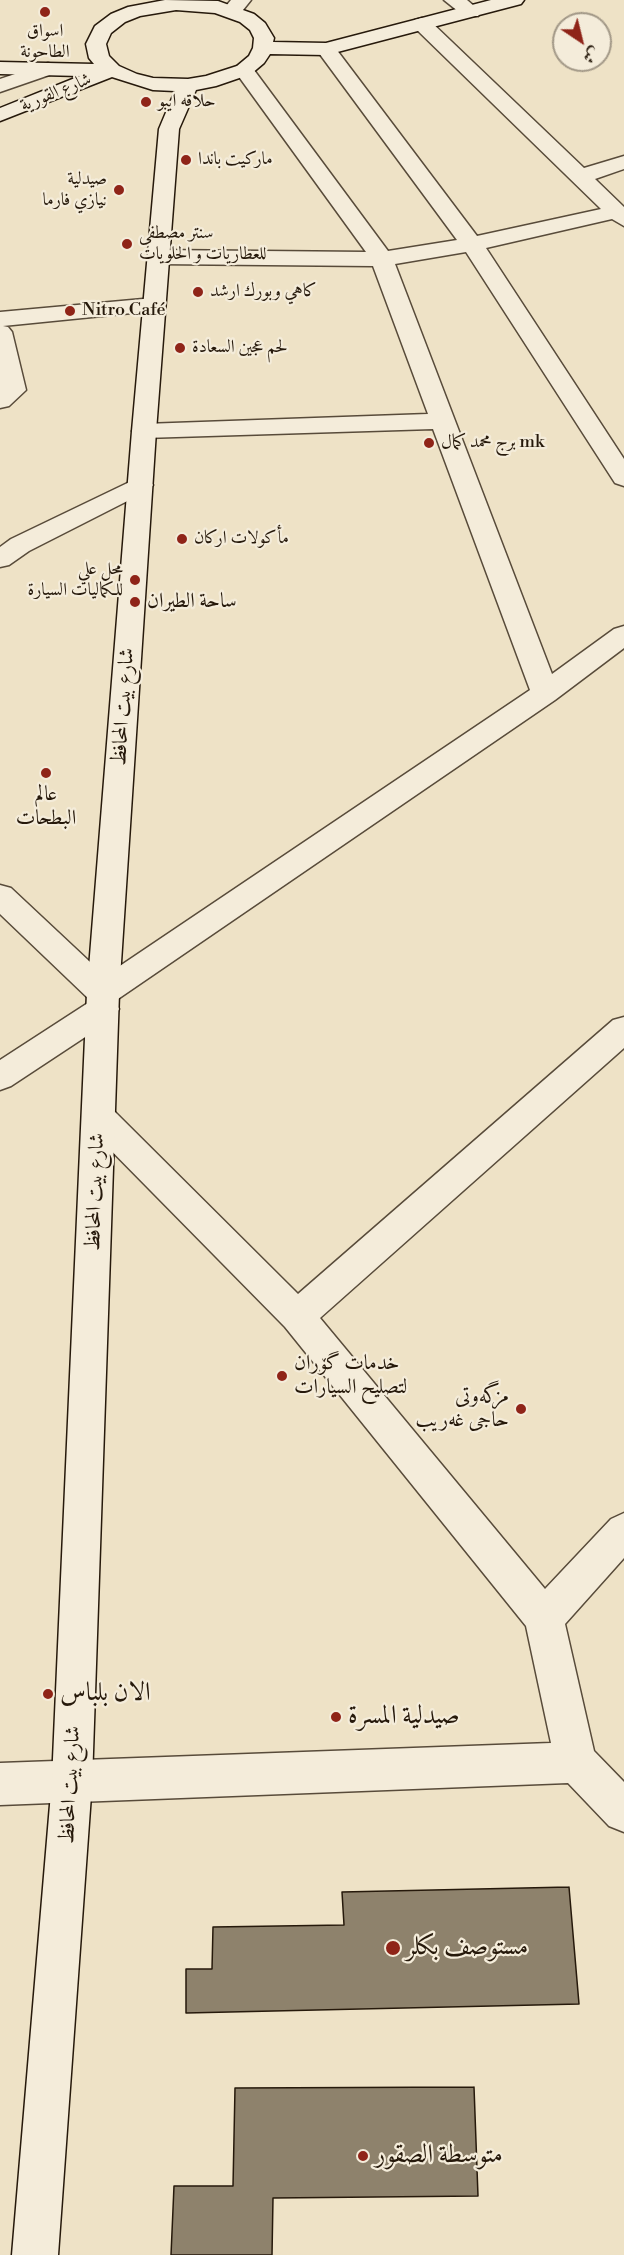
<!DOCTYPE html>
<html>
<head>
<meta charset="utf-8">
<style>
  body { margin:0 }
  #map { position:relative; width:624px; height:2255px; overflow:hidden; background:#eee2c6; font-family:"Libre Bodoni",Amiri,serif }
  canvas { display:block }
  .north { position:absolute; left:552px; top:12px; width:60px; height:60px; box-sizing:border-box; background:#f4ecda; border:2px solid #a29887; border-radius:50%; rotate:145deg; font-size:16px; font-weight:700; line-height:24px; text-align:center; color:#26190b }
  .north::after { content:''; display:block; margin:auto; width:21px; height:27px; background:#8f2418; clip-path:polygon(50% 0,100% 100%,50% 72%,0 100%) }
</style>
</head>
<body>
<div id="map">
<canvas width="624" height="2255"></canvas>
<div class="north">ش</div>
</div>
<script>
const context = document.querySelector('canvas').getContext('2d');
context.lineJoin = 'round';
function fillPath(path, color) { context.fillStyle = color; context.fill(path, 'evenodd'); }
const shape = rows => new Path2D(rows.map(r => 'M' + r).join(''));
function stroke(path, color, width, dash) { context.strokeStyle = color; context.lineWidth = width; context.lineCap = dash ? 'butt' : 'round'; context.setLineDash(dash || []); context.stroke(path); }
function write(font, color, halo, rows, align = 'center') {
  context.font = font + ' "Libre Bodoni",Amiri,serif'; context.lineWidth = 4.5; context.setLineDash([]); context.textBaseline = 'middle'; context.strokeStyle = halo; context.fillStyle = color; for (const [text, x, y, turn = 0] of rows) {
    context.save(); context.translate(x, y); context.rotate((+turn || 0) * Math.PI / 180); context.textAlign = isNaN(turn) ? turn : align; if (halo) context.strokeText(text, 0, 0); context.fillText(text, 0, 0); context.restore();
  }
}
const building = shape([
  [569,1887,579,2004,186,2013,186,1969,212,1969,213,1927,344,1925,342,1892,569,1887],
  [474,2087,478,2196,273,2198,272,2255,171,2255,174,2186,233,2186,235,2088,474,2087]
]);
fillPath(building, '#8e826c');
stroke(building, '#26190b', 1.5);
const street = shape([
  [231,0,251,0,239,15,232,17,225,15,222,11,231,0],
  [444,0,467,0,481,12,478,16,464,16,444,0],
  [422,18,429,20,584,168,624,156,624,169,595,179,624,207,624,226,612,219,486,248,624,459,624,486,615,483,466,252,395,264,552,674,614,629,624,626,624,648,555,700,115,1001,119,1009,114,1018,11,1086,0,1090,0,1060,91,1001,0,914,0,885,11,888,105,976,530,690,433,429,144,438,135,436,132,431,135,426,144,424,428,414,373,266,158,264,150,262,147,257,150,252,158,250,366,252,237,74,234,70,237,66,251,66,388,251,457,240,319,53,316,49,319,45,333,45,477,236,601,209,415,28,412,24,415,20,422,18],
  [48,63,55,65,58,69,55,73,0,92,0,79,48,63],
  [154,298,162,300,165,305,162,310,3,326,8,327,12,332,26,390,9,406,0,408,0,312,154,298],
  [140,477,149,480,153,485,149,490,29,551,9,565,0,567,0,547,11,539,140,477],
  [624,1017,624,1048,320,1318,545,1589,611,1519,624,1513,624,1558,565,1624,594,1751,624,1782,624,1832,609,1826,568,1783,0,1805,0,1763,551,1743,526,1626,285,1327,87,1126,83,1117,87,1108,99,1104,111,1108,298,1294,613,1020,624,1017]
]);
const secondary = shape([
  [165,0,218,1,254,14,265,23,274,38,273,42,326,43,491,0,524,0,521,4,326,55,270,54,264,63,251,74,216,86,196,90,179,129,156,431,119,993,92,1781,58,2255,12,2255,52,1781,87,993,132,431,159,129,175,91,153,90,112,77,0,121,0,108,80,76,0,74,0,62,94,64,89,58,86,44,95,26,111,14,128,7,165,0],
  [176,10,215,13,240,22,250,30,254,38,253,48,249,56,237,66,206,76,188,79,153,78,137,74,119,66,109,56,106,44,111,33,125,22,140,16,176,10]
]);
stroke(street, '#584b3a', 3);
stroke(secondary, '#26190b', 3);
fillPath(street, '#f4ecda');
fillPath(secondary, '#f4ecda');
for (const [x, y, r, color] of [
  [45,12,6,"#8f2418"],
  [146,102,6,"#8f2418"],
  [186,160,6,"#8f2418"],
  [119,190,6,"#8f2418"],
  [127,244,6,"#8f2418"],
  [198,292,6,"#8f2418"],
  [70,311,6,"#8f2418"],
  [180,348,6,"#8f2418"],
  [429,443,6,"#8f2418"],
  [182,539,6,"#8f2418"],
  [135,580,6,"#8f2418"],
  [135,602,6,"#8f2418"],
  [46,773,6,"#8f2418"],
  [282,1376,6,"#8f2418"],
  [521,1409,6,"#8f2418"],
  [48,1694,6,"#8f2418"],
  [336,1717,6,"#8f2418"],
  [393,1948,8,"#8f2418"],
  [363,2156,6,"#8f2418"]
]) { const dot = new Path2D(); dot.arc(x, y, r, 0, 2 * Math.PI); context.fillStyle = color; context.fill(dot); stroke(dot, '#f4ecda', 2); }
write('18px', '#26190b', '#f4ecda', [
  ["اسواق",45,32,"center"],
  ["الطاحونة",45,53,"center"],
  ["حلاقه ايبو",158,102],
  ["ماركيت باندا",198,160],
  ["صيدلية",107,180,"right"],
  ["نيازي فارما",107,201,"right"],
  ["سنتر مصطفى",139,234],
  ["للعطاريات و الحلويات",139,255],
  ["كاهي وبورك ارشد",210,292],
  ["Nitro Café",82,311],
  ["لحم عجين السعادة",192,348],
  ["برج محمد كمال mk",441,443],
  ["مأكولات اركان",194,539],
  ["محل علي",123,570,"right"],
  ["للكماليات السيارة",123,591,"right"]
], 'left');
write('18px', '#26190b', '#f4ecda', [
  ["شارع القورية",56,93,-22]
]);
write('21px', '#26190b', '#f4ecda', [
  ["ساحة الطيران",147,602],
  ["عالم",46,795,"center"],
  ["البطحات",46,819,"center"],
  ["خدمات گۆران",294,1364],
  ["لتصليح السيارات",294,1388],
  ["مزگەوتی",509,1397,"right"],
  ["حاجی غەریب",509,1421,"right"]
], 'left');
write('21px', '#26190b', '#f4ecda', [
  ["شارع بيت المحافظ",124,707,-86],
  ["شارع بيت المحافظ",96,1192,-88],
  ["شارع بيت المحافظ",71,1785,-87]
]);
write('26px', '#26190b', '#f4ecda', [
  ["الان بلباس",60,1694],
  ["صيدلية المسرة",348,1717],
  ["مستوصف بكلر",406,1948],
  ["متوسطة الصقور",375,2156]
], 'left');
</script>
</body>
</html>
